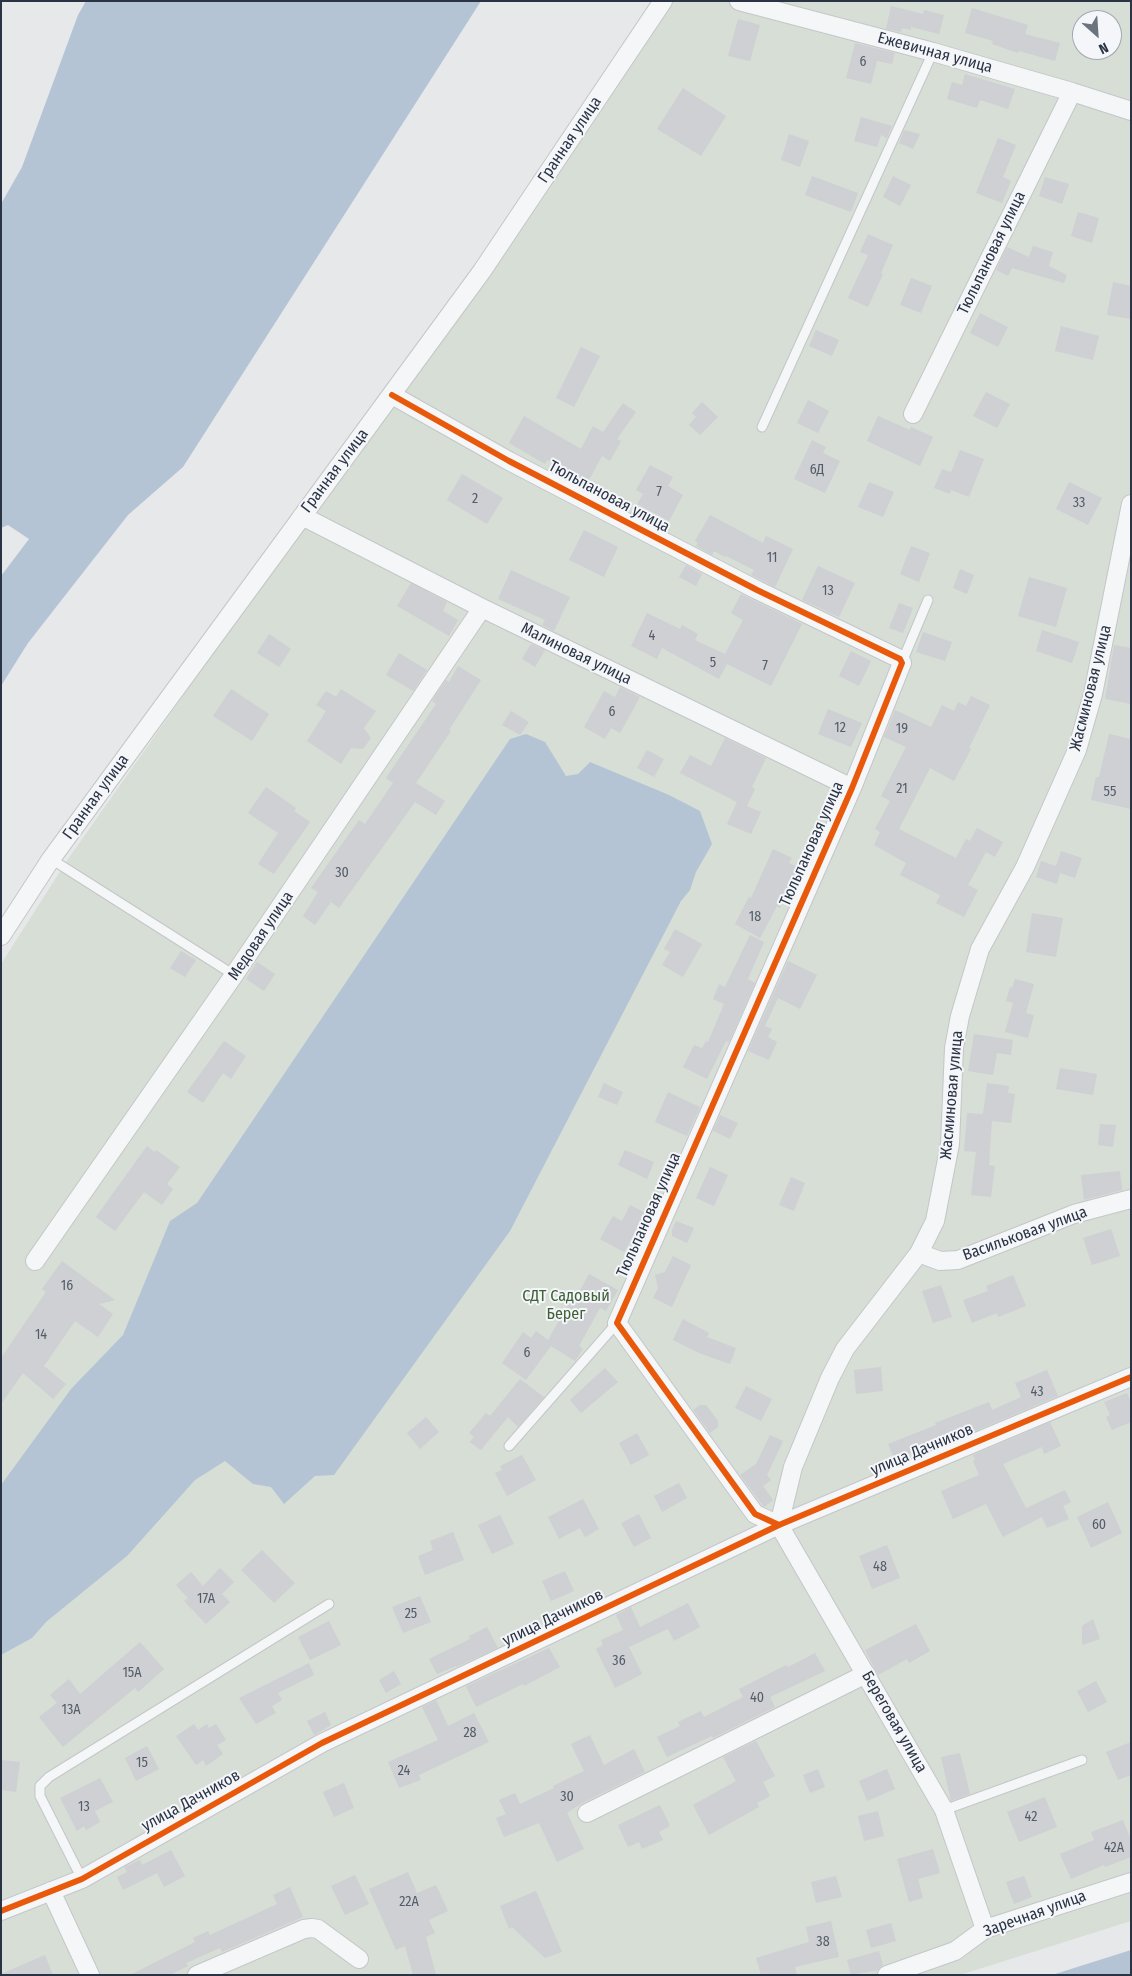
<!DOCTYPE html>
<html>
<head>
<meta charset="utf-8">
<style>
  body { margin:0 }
  #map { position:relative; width:1132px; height:1976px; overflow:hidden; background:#e6e8ea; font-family:"Fira Sans Condensed",sans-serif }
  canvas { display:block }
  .frame { position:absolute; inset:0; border:2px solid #2b3445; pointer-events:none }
  .north { position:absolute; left:1072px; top:10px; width:50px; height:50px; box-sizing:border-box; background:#f4f6f9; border:1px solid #a4a8b1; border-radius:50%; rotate:154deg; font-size:14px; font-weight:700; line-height:20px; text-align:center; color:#2b3445 }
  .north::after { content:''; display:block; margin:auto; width:18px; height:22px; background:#6c737f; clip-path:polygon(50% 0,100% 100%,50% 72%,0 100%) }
</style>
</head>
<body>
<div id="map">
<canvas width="1132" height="1976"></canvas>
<div class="frame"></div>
<div class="north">N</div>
</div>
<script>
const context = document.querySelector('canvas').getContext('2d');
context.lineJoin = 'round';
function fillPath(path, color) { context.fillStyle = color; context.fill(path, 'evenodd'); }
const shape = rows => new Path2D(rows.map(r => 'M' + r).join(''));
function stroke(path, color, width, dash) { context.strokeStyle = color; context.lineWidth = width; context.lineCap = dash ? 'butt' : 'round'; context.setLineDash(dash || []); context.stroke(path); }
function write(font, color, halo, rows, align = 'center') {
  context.font = font + ' "Fira Sans Condensed",sans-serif'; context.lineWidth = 4; context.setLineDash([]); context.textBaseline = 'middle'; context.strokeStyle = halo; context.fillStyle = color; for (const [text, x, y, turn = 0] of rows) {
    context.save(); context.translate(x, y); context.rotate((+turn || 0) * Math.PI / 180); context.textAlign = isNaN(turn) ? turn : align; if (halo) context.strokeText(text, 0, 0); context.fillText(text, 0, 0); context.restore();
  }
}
fillPath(shape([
  [674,1,1131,1,1131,1921,960,1975,1,1975,1,964,68,859,300,530,542,193],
  [1082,20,1112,20,1112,50,1082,50]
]), '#d6ded6');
fillPath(shape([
  [86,1,481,1,183,467,128,515,28,643,1,686,1,576,29,539,8,525,1,528,1,204,22,167,78,15],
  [526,734,545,742,566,776,578,774,590,762,669,795,700,811,712,844,696,872,690,890,681,901,510,1231,334,1475,315,1476,284,1504,271,1487,253,1484,225,1461,195,1480,127,1556,46,1622,32,1638,1,1655,1,1485,71,1389,123,1335,170,1221,197,1203,510,739],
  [1131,1950,1131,1975,1052,1975]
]), '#b4c4d5');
fillPath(shape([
  [891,6,923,14,924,10,944,15,939,34,911,27,911,30,902,28,901,32,886,29],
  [972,8,1028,25,1025,34,1060,43,1055,61,1019,51,1018,53,992,44,993,41,965,33],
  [738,19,760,25,750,61,728,56],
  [855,43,895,53,892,64,877,61,871,84,846,78],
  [965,74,1015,89,1008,109,980,100,977,108,947,99,952,82,962,85],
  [683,88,726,116,701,156,657,129],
  [861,117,892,126,887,138,881,135,877,147,854,141],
  [904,130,920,134,913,149,899,143],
  [789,134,809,141,800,167,781,160],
  [998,138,1016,145,1003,177,1011,181,1002,203,976,193],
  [812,176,858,193,851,212,805,195],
  [893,176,911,185,900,206,883,197],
  [1045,177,1069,184,1062,204,1039,196],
  [1078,212,1099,218,1092,243,1071,236],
  [868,234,893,245,881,273,883,274,868,307,848,298,868,255,860,252],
  [1033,246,1053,252,1049,266,1067,275,1064,283,1012,268,1008,276,996,270,1007,247,1029,257],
  [911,278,932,286,921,313,900,305],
  [1113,282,1131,286,1131,319,1107,315],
  [980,313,1008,327,998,347,970,333],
  [1061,326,1099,336,1093,360,1055,351],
  [816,330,839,340,832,356,809,346],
  [581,347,600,356,574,407,556,398],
  [986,392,1010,404,997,428,973,416],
  [808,400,829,411,818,433,797,423],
  [702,402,718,417,700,435,689,425,696,417,692,413],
  [623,403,636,412,617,439,621,441,610,461,602,456,588,482,547,460,545,464,509,443,524,416,581,449,593,426,603,432],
  [878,416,910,430,911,427,933,437,920,466,867,441],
  [812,440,826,447,823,453,840,461,825,493,794,479],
  [960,450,984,459,969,497,951,490,950,494,934,488,942,469,951,472],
  [650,465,673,477,668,486,683,495,669,521,637,504,643,494,636,490],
  [462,474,503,498,487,524,447,500],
  [869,482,894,492,883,517,858,507],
  [1069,482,1102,498,1088,525,1056,509],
  [710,515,763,543,766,536,793,549,775,587,751,575,754,570,726,556,725,557,714,551,712,555,696,546,698,543,695,541],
  [584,530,618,547,604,577,569,560],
  [911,546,930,553,919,582,900,574],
  [686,565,702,574,696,586,679,577],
  [818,566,855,583,839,617,802,600],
  [960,569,974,575,967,594,953,588],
  [511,570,570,597,554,631,542,625,545,620,498,599],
  [1029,577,1067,588,1056,627,1018,616],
  [411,583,447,602,443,611,458,620,449,636,397,606],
  [741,594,802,624,771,686,727,664,719,679,662,648,657,659,631,646,647,613,680,629,682,625,698,634,695,640,725,654,743,620,731,613],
  [899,603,913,608,903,633,889,628],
  [1042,630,1079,642,1072,663,1036,651],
  [923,632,952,642,945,661,916,652],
  [269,634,291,649,279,667,257,653],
  [531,644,545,650,535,667,522,659],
  [1114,645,1131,648,1131,704,1105,699],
  [851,651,871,661,859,686,839,676],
  [399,653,427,670,413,691,386,675],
  [458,666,481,680,449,730,451,731,416,783,445,801,436,815,415,802,339,908,331,902,315,925,303,916,318,892,311,888,359,820,365,824,393,783,386,778,436,704,432,701,446,680,449,682],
  [620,687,640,697,620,733,611,728,605,739,584,727,604,691,615,697],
  [231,689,269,714,252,741,213,716],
  [341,689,376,711,364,728,371,738,363,749,351,748,341,764,307,741,326,711,316,705,326,691,336,697],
  [971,696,990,705,969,748,971,749,954,781,930,768,899,829,956,858,966,839,970,841,977,828,1003,842,995,857,986,852,968,885,978,890,964,917,936,903,940,895,900,875,906,863,874,845,880,832,875,829,890,801,881,796,906,747,884,737,895,710,931,727,942,705,954,711,958,702,966,706],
  [828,709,862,723,851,747,818,734],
  [511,711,529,722,520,735,502,725],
  [1109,734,1131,739,1131,809,1091,800,1096,777,1099,777],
  [725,738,766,758,752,787,755,789,747,806,761,812,751,834,727,824,737,802,680,773,690,755,711,766],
  [647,750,664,759,654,777,637,768],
  [266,787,296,808,294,811,310,822,274,874,258,864,278,833,248,813],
  [773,849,792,858,789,863,798,867,780,908,777,906,760,938,735,924,749,897,751,898],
  [1061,851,1082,858,1075,878,1060,873,1057,884,1036,877,1041,861,1056,866],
  [1032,913,1063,918,1056,957,1026,952],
  [675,929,702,944,683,977,662,965,670,952,664,949],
  [750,935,764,942,748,979,755,983,729,1042,726,1041,707,1079,683,1067,694,1045,702,1048,706,1041,708,1042,724,1004,713,999,719,984,725,987],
  [181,951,196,960,185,977,170,968],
  [788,961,817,975,800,1009,778,998,765,1026,772,1029,768,1037,777,1042,769,1060,748,1051],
  [257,962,275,974,264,991,246,979],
  [1015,979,1034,984,1026,1013,1034,1015,1028,1038,1005,1032,1013,1003,1006,1001,1010,987,1012,988],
  [974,1034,1013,1040,1011,1055,997,1053,993,1075,968,1071],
  [224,1041,246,1056,231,1079,223,1073,203,1103,187,1092],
  [1060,1068,1097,1074,1093,1095,1056,1089],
  [604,1083,623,1092,617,1105,598,1097],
  [987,1083,1009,1086,1008,1093,1015,1094,1011,1123,992,1121,989,1165,995,1166,991,1197,971,1195,976,1152,964,1151,967,1113,983,1114],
  [668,1092,700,1107,687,1136,655,1122],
  [720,1115,738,1123,730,1139,713,1131],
  [1100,1124,1116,1125,1113,1147,1098,1145],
  [147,1146,154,1152,156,1150,180,1167,167,1184,173,1189,162,1205,144,1192,115,1231,96,1217],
  [625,1150,654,1162,647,1179,618,1165],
  [710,1167,728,1175,714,1206,696,1198],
  [1120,1171,1122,1190,1084,1200,1081,1175],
  [791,1177,805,1183,794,1211,779,1205],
  [630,1205,647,1214,624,1252,600,1239,613,1216,622,1221],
  [676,1221,694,1228,687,1243,672,1236,672,1230],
  [1111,1229,1120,1256,1092,1265,1083,1238],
  [673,1256,691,1265,672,1307,653,1298,658,1288,655,1275,665,1272],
  [62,1261,115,1300,99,1304,113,1314,98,1337,75,1321,44,1366,66,1384,53,1399,23,1373,1,1404,1,1358,46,1292,42,1289],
  [589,1274,618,1290,606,1311,600,1308,579,1346,583,1349,575,1361,551,1346,526,1380,502,1363,523,1332,531,1338,536,1331,548,1340,573,1296,576,1298],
  [1013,1275,1026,1306,998,1317,997,1313,972,1323,963,1300,988,1291,986,1286],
  [941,1285,952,1317,933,1323,922,1291],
  [683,1319,709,1333,707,1337,736,1348,730,1364,699,1353,673,1340],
  [881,1367,883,1391,856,1394,854,1370],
  [605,1368,618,1382,581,1413,570,1400],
  [1047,1370,1058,1396,966,1435,964,1431,895,1460,888,1444,936,1425,935,1423,989,1402,992,1410,1021,1397,1015,1383],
  [520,1379,544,1397,518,1427,508,1417,481,1450,470,1442,474,1437,469,1433,486,1413,490,1416],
  [746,1386,772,1399,761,1421,735,1408],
  [1127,1393,1131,1402,1131,1422,1112,1430,1106,1417,1110,1415,1104,1402],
  [700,1405,706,1405,718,1421,718,1427,710,1433,693,1410],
  [426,1417,439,1432,420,1449,407,1433],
  [1050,1422,1061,1446,1044,1454,1042,1447,1003,1464,1026,1508,1065,1490,1071,1502,1063,1506,1069,1519,1047,1528,1042,1517,1003,1537,986,1504,953,1519,941,1491,979,1475,973,1461,975,1460,973,1455],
  [637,1433,649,1455,631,1465,619,1443],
  [770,1435,783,1441,767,1475,771,1480,763,1486,773,1500,764,1507,740,1475,756,1464],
  [522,1455,536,1480,507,1496,495,1473,502,1470,500,1466],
  [679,1483,687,1498,662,1512,654,1496],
  [583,1499,599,1529,585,1537,580,1528,559,1539,548,1517],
  [1108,1502,1122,1533,1091,1548,1077,1517],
  [639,1514,651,1538,634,1547,621,1523],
  [500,1515,514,1544,492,1554,478,1525],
  [453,1532,464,1560,425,1575,418,1556,433,1550,430,1541],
  [887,1545,900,1578,872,1589,859,1556],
  [262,1550,295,1583,274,1603,241,1570],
  [220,1568,234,1582,222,1594,230,1602,206,1624,184,1601,188,1598,176,1585,191,1572,203,1586],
  [565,1571,574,1591,551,1601,542,1581],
  [420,1596,431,1622,403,1633,392,1607],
  [688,1603,700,1627,674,1641,668,1629,629,1647,642,1674,615,1688,596,1649,603,1645,601,1640,623,1630,616,1615,631,1607,640,1627],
  [1093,1619,1100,1639,1082,1645,1082,1626],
  [329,1621,341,1645,310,1660,298,1637],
  [916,1624,930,1651,909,1663,907,1659,878,1675,865,1650],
  [487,1627,498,1648,456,1667,456,1666,437,1674,429,1659,470,1639,469,1636],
  [140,1642,164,1669,138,1692,135,1688,63,1747,39,1717,57,1703,50,1695,69,1679,80,1694],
  [549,1648,560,1667,524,1686,523,1684,476,1707,466,1686],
  [815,1653,825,1671,770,1697,775,1707,713,1738,712,1736,667,1757,657,1737,680,1726,678,1722,701,1711,704,1717,743,1697,739,1689,786,1665,788,1667],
  [309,1663,314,1675,278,1693,282,1700,272,1706,276,1713,256,1724,239,1698],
  [394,1671,401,1684,386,1693,379,1680],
  [1096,1681,1107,1702,1088,1712,1077,1691],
  [436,1700,448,1726,474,1713,489,1742,419,1775,421,1780,399,1788,388,1762,438,1740,422,1707],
  [325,1712,331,1725,314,1735,307,1721],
  [194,1724,198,1730,207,1724,209,1728,216,1724,226,1740,217,1745,223,1754,206,1766,203,1760,196,1765,176,1736],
  [590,1735,604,1765,634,1749,645,1772,582,1803,567,1813,584,1849,557,1862,539,1823,504,1837,496,1818,506,1814,499,1800,515,1793,520,1804,554,1788,553,1786,584,1771,571,1744],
  [756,1741,775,1776,763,1782,770,1796,757,1803,759,1807,709,1835,693,1805,736,1781,723,1757],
  [1131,1742,1131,1775,1118,1780,1106,1752],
  [147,1746,159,1769,136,1781,125,1758],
  [960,1753,970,1794,951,1801,941,1757],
  [1,1760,20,1762,16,1792,1,1790],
  [818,1769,825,1787,810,1793,803,1775],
  [887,1769,895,1789,867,1801,859,1781],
  [100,1778,113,1802,95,1811,100,1822,86,1830,84,1826,77,1831,60,1798],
  [344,1783,354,1808,334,1817,323,1792],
  [1045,1797,1057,1827,1019,1842,1007,1812],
  [660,1805,670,1826,659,1832,663,1840,642,1849,639,1842,628,1847,618,1825],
  [878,1811,884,1836,864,1841,858,1816],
  [1123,1820,1131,1840,1131,1857,1105,1867,1104,1865,1071,1879,1060,1854,1094,1840,1091,1832],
  [933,1849,940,1873,918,1879,923,1898,909,1902,897,1859],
  [171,1850,185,1876,164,1887,157,1873,123,1890,117,1877,127,1872,124,1867,140,1860,142,1865],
  [408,1872,417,1893,436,1885,448,1911,429,1920,435,1933,426,1937,436,1975,413,1975,405,1946,396,1950,369,1889],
  [355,1875,369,1904,345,1915,331,1886],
  [836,1876,842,1897,816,1903,811,1882],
  [1024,1876,1032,1897,1014,1904,1006,1882],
  [290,1887,303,1917,222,1952,220,1948,186,1963,188,1966,170,1975,130,1975,195,1942,193,1938,208,1931,210,1935,277,1904,273,1895],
  [536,1891,562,1952,545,1958,512,1927,509,1929,500,1906],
  [831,1921,839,1957,795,1967,797,1975,761,1975,756,1958,809,1942,806,1927],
  [891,1923,896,1941,871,1948,866,1930],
  [879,1951,883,1965,878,1970,851,1975,847,1960],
  [45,1955,53,1975,1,1975,1,1974]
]), '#ced0d3');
const service = shape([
  [762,427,933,52],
  [902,662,928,600],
  [51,859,234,975],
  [509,1446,617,1323],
  [944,1810,1082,1760],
  [82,1879,40,1796,40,1786,49,1777,329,1604]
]);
const minor = shape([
  [739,1,933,52,1072,92,1131,111],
  [392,395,509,461,757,590,900,659,902,663,852,788,617,1323,755,1514,779,1525],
  [913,414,1072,92],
  [302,516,482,608,852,788],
  [1,936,51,859,482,271,663,1],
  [919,1253,940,1261,958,1260,1074,1214,1131,1199],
  [35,1261,234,975,482,608],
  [779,1525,793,1467,830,1378,845,1349,919,1253,935,1221,950,1144,954,1048,960,1016,980,949,1025,867,1077,750,1093,694,1131,504],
  [779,1525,944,1810,985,1929],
  [587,1813,866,1674],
  [51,1891,90,1975],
  [1,1911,82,1879,322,1743,779,1525,1131,1377],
  [197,1975,304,1929,312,1928,318,1929,359,1959],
  [887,1975,955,1951,985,1929,1131,1882]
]);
stroke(service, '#c4c6c8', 11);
stroke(minor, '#c4c6c8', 20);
stroke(service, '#f5f6f7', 9);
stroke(minor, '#f5f6f7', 18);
stroke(shape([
  [392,395,509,461,757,590,900,659,902,663,852,788,617,1323,755,1514,779,1525],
  [1,1911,82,1879,322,1743,779,1525,1131,1377]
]), '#e8590c', 6);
write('14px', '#545c69', null, [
  ["6",863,62],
  ["6Д",817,470],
  ["7",659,492],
  ["2",475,499],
  ["33",1079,503],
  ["11",772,558],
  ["13",828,591],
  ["4",652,636],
  ["5",713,663],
  ["7",765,666],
  ["6",612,712],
  ["12",840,728],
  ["19",902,729],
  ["21",902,789],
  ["55",1110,792],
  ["30",342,873],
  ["18",755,917],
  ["16",67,1286],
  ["14",41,1335],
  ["6",527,1353],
  ["43",1037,1392],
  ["60",1099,1525],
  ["48",880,1567],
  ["17А",206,1599],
  ["25",411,1614],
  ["36",619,1661],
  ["15А",132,1673],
  ["40",757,1698],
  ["13А",71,1710],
  ["28",470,1733],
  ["15",142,1763],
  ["24",404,1771],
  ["30",567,1797],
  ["13",84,1807],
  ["42",1031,1817],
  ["42А",1114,1848],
  ["22А",409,1902],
  ["38",823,1942]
]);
write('16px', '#2b3445', '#f4f6f9', [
  ["Ежевичная улица",935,53,15],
  ["Гранная улица",570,140,-56],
  ["Тюльпановая улица",992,253,-64],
  ["Гранная улица",335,471,-53],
  ["Тюльпановая улица",609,497,28],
  ["Малиновая улица",576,654,26],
  ["Жасминовая улица",1091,688,-76],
  ["Гранная улица",96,797,-54],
  ["Тюльпановая улица",812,844,-66],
  ["Медовая улица",261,936,-56],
  ["Жасминовая улица",952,1095,-85],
  ["Тюльпановая улица",649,1215,-66],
  ["Васильковая улица",1025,1234,-20],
  ["улица Дачников",922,1450,-23],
  ["улица Дачников",553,1618,-26],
  ["Береговая улица",894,1722,60],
  ["улица Дачников",191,1801,-29],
  ["Заречная улица",1035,1914,-20]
]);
write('16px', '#3f6138', '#f4f6f9', [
  ["СДТ Садовый",566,1297],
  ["Берег",566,1315]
]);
</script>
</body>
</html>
